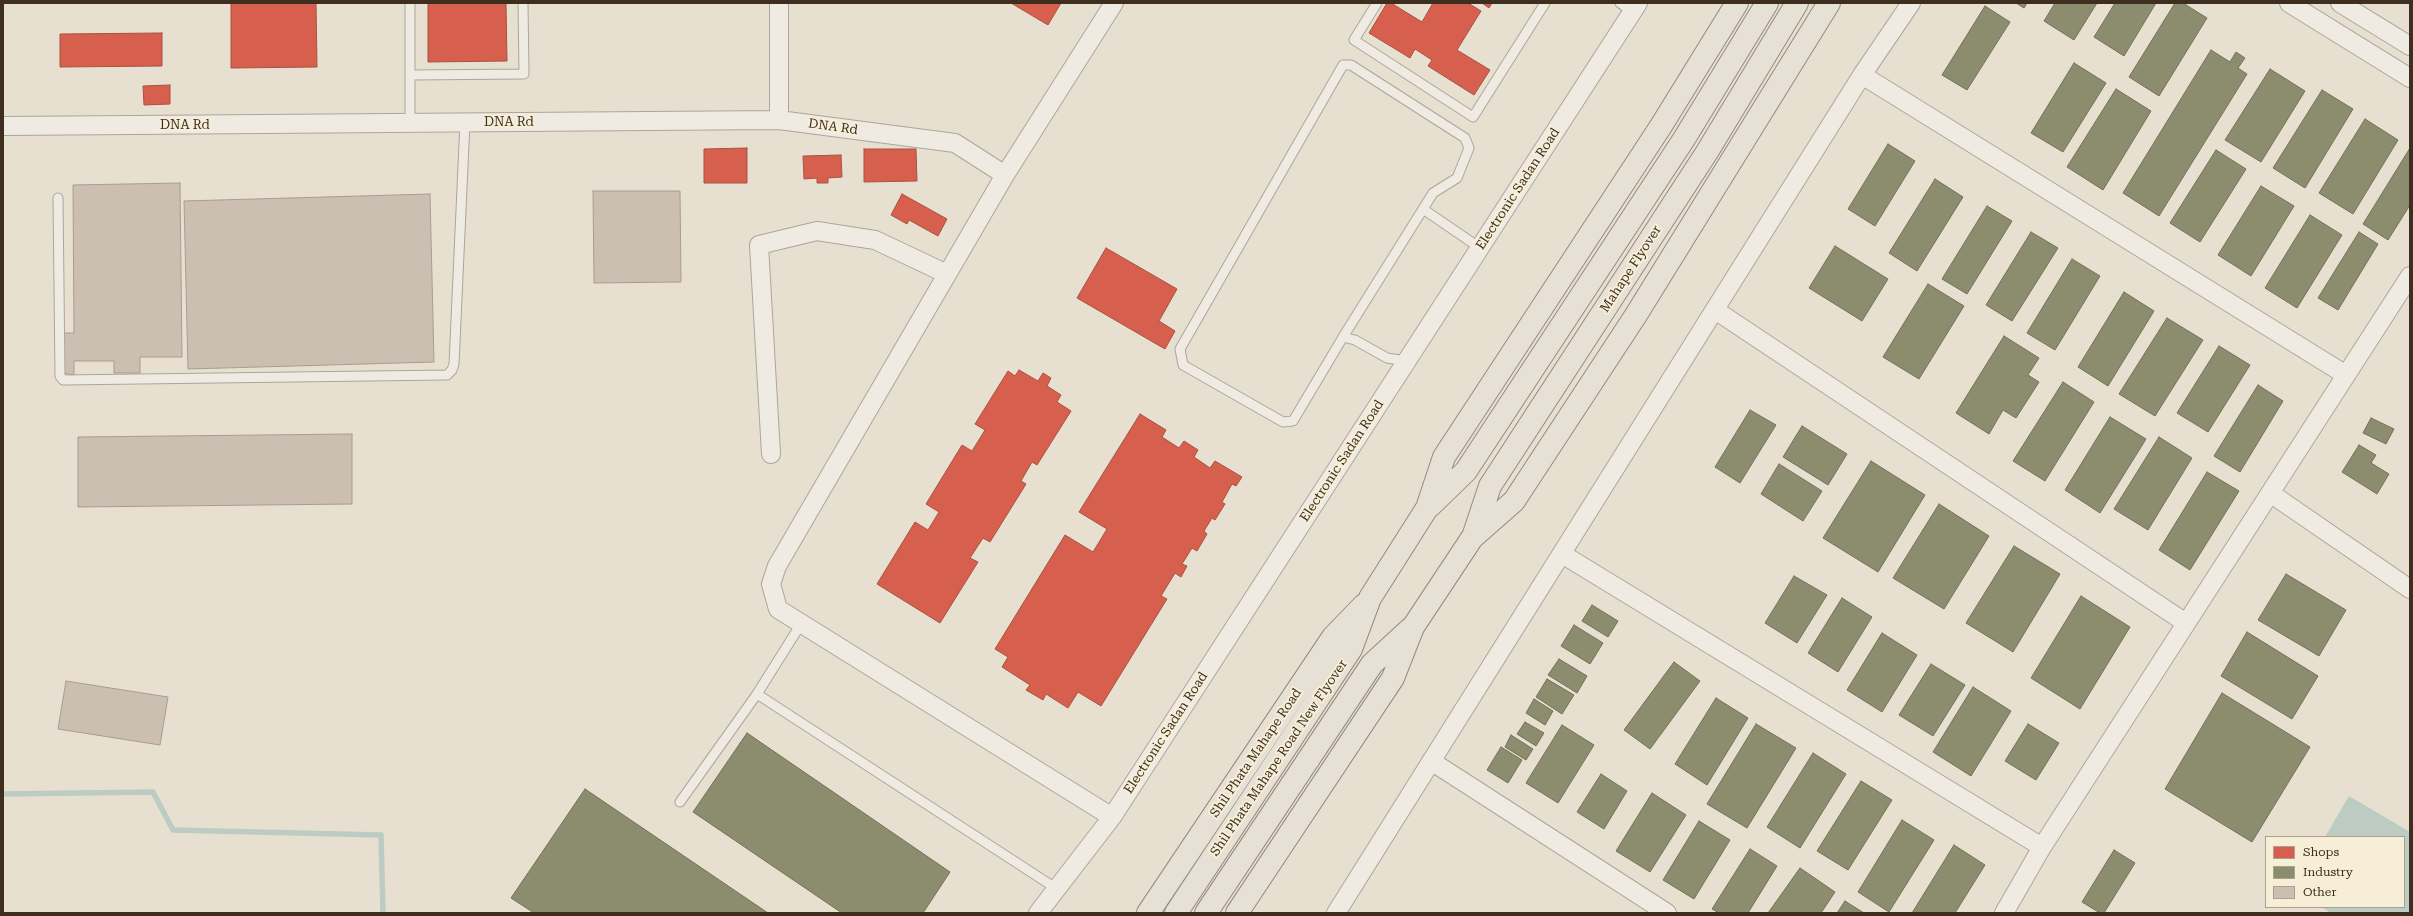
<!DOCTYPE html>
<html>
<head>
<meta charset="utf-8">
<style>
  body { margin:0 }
  #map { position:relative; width:2413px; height:916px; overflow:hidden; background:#e7e0d1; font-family:"Roboto Serif",serif }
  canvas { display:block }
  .frame { position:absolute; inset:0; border:4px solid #3d2e20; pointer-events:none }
  .legend { position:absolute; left:2265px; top:836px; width:140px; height:72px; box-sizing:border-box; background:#f7eed8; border:1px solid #ada18e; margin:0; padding:5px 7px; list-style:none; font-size:12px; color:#3d2e20 }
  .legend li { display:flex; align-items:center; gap:8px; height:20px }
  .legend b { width:20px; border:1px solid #ada18e }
</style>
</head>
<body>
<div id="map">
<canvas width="2413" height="916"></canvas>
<div class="frame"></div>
<ul class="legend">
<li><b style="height:11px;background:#d6604d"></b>Shops</li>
<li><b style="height:11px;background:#8c8c6e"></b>Industry</li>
<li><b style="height:11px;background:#cbbfb2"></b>Other</li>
</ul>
</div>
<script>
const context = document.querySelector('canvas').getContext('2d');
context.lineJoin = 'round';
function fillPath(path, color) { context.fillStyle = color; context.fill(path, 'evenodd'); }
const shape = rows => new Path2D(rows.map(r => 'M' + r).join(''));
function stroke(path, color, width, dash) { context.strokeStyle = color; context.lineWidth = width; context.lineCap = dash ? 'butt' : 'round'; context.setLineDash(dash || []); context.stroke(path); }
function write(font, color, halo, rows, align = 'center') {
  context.font = font + ' "Roboto Serif",serif'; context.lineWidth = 4; context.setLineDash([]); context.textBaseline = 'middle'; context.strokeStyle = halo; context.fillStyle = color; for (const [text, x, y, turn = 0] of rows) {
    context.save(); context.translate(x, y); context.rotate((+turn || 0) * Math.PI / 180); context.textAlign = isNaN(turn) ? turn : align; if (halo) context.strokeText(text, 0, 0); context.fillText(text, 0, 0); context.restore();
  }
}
fillPath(shape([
  [2349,796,2410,832,2410,913,2331,913,2321,907,2404,907,2404,837,2325,837]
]), '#bcccc2');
const shops = shape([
  [231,3,316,3,317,67,231,68,231,3],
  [428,3,506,3,507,61,428,62,428,3],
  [1011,3,1061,3,1048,25,1011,3],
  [1387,3,1391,3,1422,22,1433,3,1468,3,1481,11,1457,50,1490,70,1474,95,1428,66,1432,60,1415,49,1410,58,1369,33,1387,3],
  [1482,3,1492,3,1489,8,1482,3],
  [162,33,162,66,60,67,60,34,162,33],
  [170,85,170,104,144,105,143,86,170,85],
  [747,148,747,183,704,183,704,149,747,148],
  [864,149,916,149,917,181,864,182,864,149],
  [841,155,842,177,828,178,828,183,817,183,817,178,804,179,803,156,841,155],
  [902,194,947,219,938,236,909,220,907,224,891,215,902,194],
  [1106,248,1177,289,1159,321,1175,331,1165,349,1077,298,1106,248],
  [1019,370,1038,381,1043,373,1051,378,1047,386,1061,395,1057,402,1071,411,1037,465,1032,462,1021,481,1026,484,990,542,983,538,970,558,978,562,940,623,877,584,915,522,928,530,939,512,926,504,962,445,972,451,985,430,975,424,1008,371,1015,376,1019,370],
  [1140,414,1166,430,1162,437,1179,448,1184,441,1198,450,1194,457,1210,468,1215,461,1242,477,1236,486,1232,484,1222,502,1225,504,1215,520,1212,518,1204,531,1207,534,1197,551,1192,548,1182,564,1187,566,1181,577,1175,573,1161,596,1167,599,1101,706,1078,692,1068,708,1046,694,1043,700,1026,690,1030,685,1002,667,1008,657,995,649,1065,535,1093,552,1107,529,1079,512,1140,414]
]);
fillPath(shops, '#d6604d');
stroke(shops, '#a85140', 1);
const industry = shape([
  [2016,3,2027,3,2024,8,2016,3],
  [2055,3,2097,3,2074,40,2044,21,2055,3],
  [2115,3,2156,3,2124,56,2094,37,2115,3],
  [2175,3,2183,3,2207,18,2159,96,2129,77,2175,3],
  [1985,6,2010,22,1967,90,1942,75,1985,6],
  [2211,50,2230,62,2236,52,2245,58,2238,68,2247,74,2159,216,2123,193,2211,50],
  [2074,63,2106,83,2063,152,2031,133,2074,63],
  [2270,69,2305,91,2261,162,2225,140,2270,69],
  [2116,89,2151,111,2103,190,2067,167,2116,89],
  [2322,90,2353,109,2305,188,2273,168,2322,90],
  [2365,119,2398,140,2353,214,2319,193,2365,119],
  [1888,144,1915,161,1875,226,1848,209,1888,144],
  [2410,148,2410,205,2388,240,2363,224,2410,148],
  [2216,150,2246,169,2200,242,2170,223,2216,150],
  [1935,179,1963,197,1917,271,1889,253,1935,179],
  [2261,186,2294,206,2251,276,2218,255,2261,186],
  [1987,206,2012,221,1967,294,1942,279,1987,206],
  [2310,215,2342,235,2297,308,2265,288,2310,215],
  [2031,232,2058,248,2012,321,1986,305,2031,232],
  [2359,232,2378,244,2338,310,2318,298,2359,232],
  [1835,246,1888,279,1862,321,1809,288,1835,246],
  [2072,259,2100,276,2055,350,2027,333,2072,259],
  [1928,284,1964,306,1919,379,1883,357,1928,284],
  [2124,292,2154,311,2108,386,2078,367,2124,292],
  [2167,318,2203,340,2155,416,2119,394,2167,318],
  [2004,336,2039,358,2028,375,2039,382,2016,418,2003,410,1989,434,1956,413,2004,336],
  [2219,346,2250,365,2208,432,2177,413,2219,346],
  [2063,382,2094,402,2045,481,2013,461,2063,382],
  [2258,385,2283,401,2240,472,2214,456,2258,385],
  [1750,410,1776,425,1740,483,1715,467,1750,410],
  [2110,417,2146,439,2100,513,2065,490,2110,417],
  [2371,418,2394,429,2386,444,2363,433,2371,418],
  [1802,426,1847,454,1828,485,1783,457,1802,426],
  [2159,437,2192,458,2148,530,2114,509,2159,437],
  [2359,445,2376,455,2371,463,2389,474,2377,494,2342,472,2359,445],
  [1871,461,1925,495,1878,572,1823,538,1871,461],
  [1779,464,1822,491,1803,521,1761,494,1779,464],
  [2207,472,2239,491,2190,570,2159,550,2207,472],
  [1939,504,1989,536,1944,609,1893,578,1939,504],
  [2014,546,2060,574,2013,652,1966,623,2014,546],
  [2286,574,2346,610,2319,656,2258,620,2286,574],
  [1794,576,1827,595,1797,643,1765,623,1794,576],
  [2081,596,2130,627,2080,709,2031,678,2081,596],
  [1842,598,1872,617,1838,672,1808,653,1842,598],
  [1592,605,1618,621,1608,637,1582,621,1592,605],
  [1574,625,1603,643,1590,664,1561,646,1574,625],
  [2247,632,2318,676,2292,719,2221,676,2247,632],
  [1882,633,1917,655,1882,712,1847,690,1882,633],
  [1559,659,1587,676,1577,693,1548,675,1559,659],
  [1674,662,1700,681,1650,749,1624,730,1674,662],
  [1931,664,1965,685,1933,736,1899,715,1931,664],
  [1547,679,1574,695,1562,714,1536,697,1547,679],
  [1973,687,2011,711,1971,776,1933,752,1973,687],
  [2222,693,2310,747,2252,842,2165,789,2222,693],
  [1716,698,1748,718,1707,785,1675,764,1716,698],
  [1534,699,1553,711,1545,725,1526,713,1534,699],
  [1525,722,1544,733,1536,746,1517,734,1525,722],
  [1756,724,1796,748,1747,828,1707,804,1756,724],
  [2028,724,2059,743,2036,780,2005,761,2028,724],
  [1562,725,1594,745,1558,803,1526,783,1562,725],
  [747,733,950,872,923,913,842,913,693,812,747,733],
  [1511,735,1533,749,1526,760,1505,747,1511,735],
  [1501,747,1522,760,1508,783,1487,770,1501,747],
  [1813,753,1846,774,1800,848,1767,827,1813,753],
  [1601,774,1627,791,1604,829,1577,812,1601,774],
  [1861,781,1892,800,1848,870,1817,851,1861,781],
  [585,789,768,913,534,913,511,898,585,789],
  [1652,793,1686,815,1650,872,1616,851,1652,793],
  [1902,820,1934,840,1889,912,1858,892,1902,820],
  [1699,821,1730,840,1694,899,1663,880,1699,821],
  [1954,845,1985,865,1955,913,1912,913,1954,845],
  [1750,849,1777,866,1748,913,1719,913,1712,909,1750,849],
  [2114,850,2135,863,2104,913,2100,913,2082,902,2114,850],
  [1800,868,1835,892,1821,913,1768,913,1800,868],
  [1845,901,1864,913,1837,913,1845,901]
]);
fillPath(industry, '#8c8c6e');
stroke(industry, '#747057', 1);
stroke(shape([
  [3,794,153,792,173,830,381,835,383,913]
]), '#bcccc2', 5.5);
const building = shape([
  [180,183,182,357,140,357,140,373,114,373,114,361,74,361,74,375,63,373,64,333,74,333,73,185,180,183],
  [593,191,680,191,681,282,594,283,593,191],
  [430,194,434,362,188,369,184,201,430,194],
  [352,434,352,504,78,507,78,437,352,434],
  [66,681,168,697,160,745,58,729,66,681]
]);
fillPath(building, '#cbbfb2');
stroke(building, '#a89c90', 1);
const service = shape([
  [410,3,410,123],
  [1377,3,1354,40,1473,117,1545,3],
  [1620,3,1632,12],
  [411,75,524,74,523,3],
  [58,198,60,376,63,380,447,375,452,370,454,364,465,122],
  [1423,209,1480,248],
  [1343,337,1433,193,1457,178,1469,148,1465,138,1351,65,1343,65,1180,349,1183,365,1283,422,1293,421,1343,337,1355,340,1387,358,1406,361],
  [757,694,1057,889],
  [680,802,757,694,801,624]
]);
const minor = shape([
  [779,3,779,120],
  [2289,3,2410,78],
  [2340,3,2410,46],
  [1862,75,2346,375],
  [3,126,779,120,955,143,1005,175],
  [1715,310,2186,623],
  [771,454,759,245,817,231,875,240,947,274],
  [2270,493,2410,589],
  [1562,554,2042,847],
  [1431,761,1667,913],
  [1112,817,778,609,771,584,777,566,1005,175,1114,3],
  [1038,913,1112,817,1638,3],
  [1336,913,1862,75,1911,3],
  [2004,913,2042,847,2410,276]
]);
const primary = shape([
  [1430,506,1466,471,1684,139,1767,3],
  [1473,537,1490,486,1707,152,1797,3],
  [1148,913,1333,637,1364,605],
  [1176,913,1351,649,1370,598,1427,508,1444,457,1661,126,1737,3],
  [1206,913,1372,664,1410,629],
  [1237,913,1393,678,1413,627,1472,538,1514,501,1636,315,1829,3]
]);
stroke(service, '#ada599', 11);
stroke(minor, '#ada599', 20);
stroke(primary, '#928b80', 24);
stroke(service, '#efebe3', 9);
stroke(minor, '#efebe3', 18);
stroke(primary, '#e6e1d4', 22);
write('13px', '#3d2e20', '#f7eed8', [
  ["DNA Rd",509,122],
  ["DNA Rd",185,125],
  ["DNA Rd",833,127,8],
  ["Electronic Sadan Road",1518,189,-57],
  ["Mahape Flyover",1631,269,-57],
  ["Electronic Sadan Road",1342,461,-57],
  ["Electronic Sadan Road",1166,733,-57],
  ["Shil Phata Mahape Road",1256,753,-56],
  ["Shil Phata Mahape Road New Flyover",1279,758,-56]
]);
</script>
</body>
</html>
